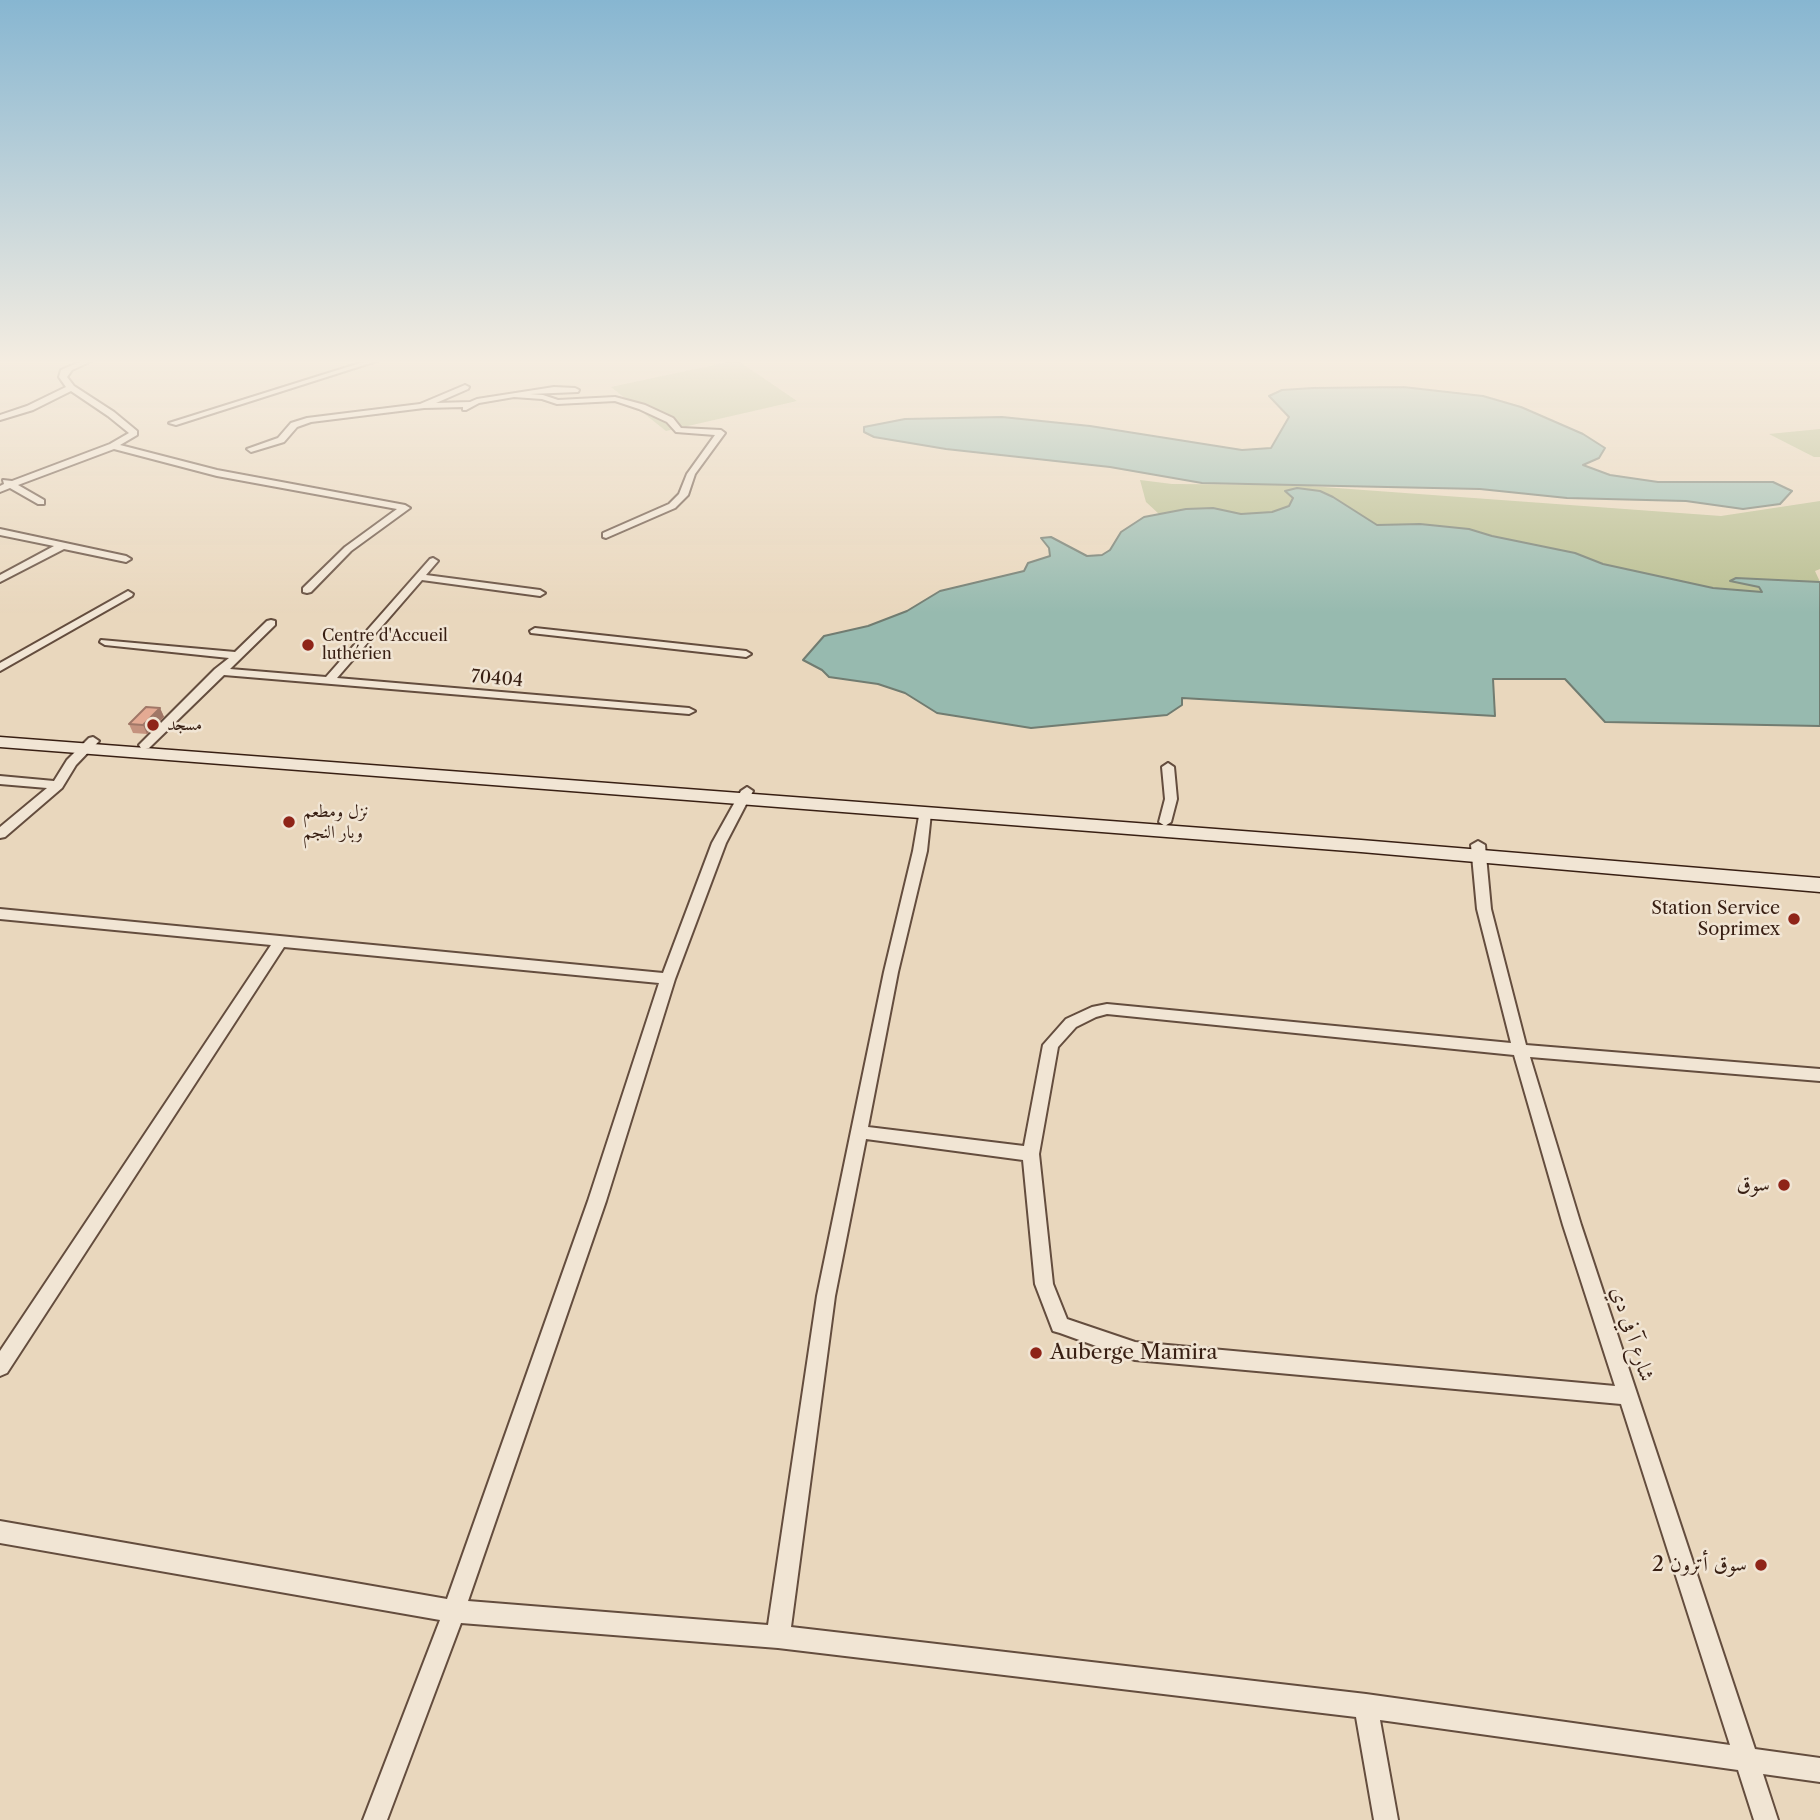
<!DOCTYPE html>
<html>
<head>
<meta charset="utf-8">
<style>
  body { margin:0 }
  canvas { display:block; background:#e9d7bd }
</style>
</head>
<body>
<canvas width="1820" height="1820"></canvas>
<script>
const context = document.querySelector('canvas').getContext('2d');
context.lineJoin = 'round';
function fillPath(path, color) { context.fillStyle = color; context.fill(path, 'evenodd'); }
const shape = rows => new Path2D(rows.map(r => 'M' + r).join(''));
function stroke(path, color, width, dash) { context.strokeStyle = color; context.lineWidth = width; context.lineCap = dash ? 'butt' : 'round'; context.setLineDash(dash || []); context.stroke(path); }
function write(font, color, halo, rows, align = 'center') {
  context.font = font + ' "Libre Caslon Text",Amiri,serif'; context.lineWidth = 5; context.setLineDash([]); context.textBaseline = 'middle'; context.strokeStyle = halo; context.fillStyle = color; for (const [text, x, y, turn = 0] of rows) {
    context.save(); context.translate(x, y); context.rotate((+turn || 0) * Math.PI / 180); context.textAlign = isNaN(turn) ? turn : align; if (halo) context.strokeText(text, 0, 0); context.fillText(text, 0, 0); context.restore();
  }
}
fillPath(shape([
  [737,360,797,401,666,431,611,387],
  [1820,429,1820,457,1814,457,1769,434],
  [1140,480,1172,484,1295,485,1721,516,1820,501,1820,569,1815,571,1820,582,1736,578,1731,581,1760,587,1762,593,1713,588,1603,564,1575,553,1492,536,1469,529,1377,525,1349,508,1286,492,1293,498,1289,506,1272,512,1241,514,1213,508,1159,514,1146,502]
]), '#b8be90');
const water = shape([
  [1403,387,1483,396,1521,407,1583,434,1605,448,1599,458,1583,465,1610,475,1658,482,1773,482,1792,491,1780,504,1743,509,1686,501,1567,498,1480,489,1202,483,1110,467,946,449,874,437,864,432,864,427,905,419,1002,417,1090,426,1242,450,1271,448,1289,417,1269,396,1282,390,1313,388,1403,387],
  [1297,488,1320,491,1333,497,1377,525,1420,524,1469,529,1492,536,1575,553,1603,564,1713,588,1762,592,1759,587,1730,581,1736,578,1820,582,1820,726,1605,722,1565,679,1493,679,1495,716,1182,698,1182,705,1167,715,1031,728,937,713,905,693,878,684,829,677,822,670,803,660,824,636,868,626,907,611,940,591,1024,571,1028,563,1050,556,1049,548,1041,538,1051,537,1087,556,1102,555,1110,550,1121,532,1144,517,1186,509,1213,508,1241,514,1272,512,1289,506,1293,498,1285,491,1297,488]
]);
fillPath(water, '#97baaf');
stroke(water, '#717c71', 2);
const minor = shape([
  [86,359,96,359,72,370,67,377,74,386,114,412,137,431,137,435,120,445,217,470,405,505,410,508,351,551,311,592,307,593,303,592,303,588,345,547,397,509,217,476,114,449,18,485,44,500,44,504,38,504,10,488,0,492,0,486,4,484,3,480,12,481,110,444,129,433,108,416,71,391,33,410,0,420,0,415,27,406,66,387,59,377,61,370,86,359],
  [373,359,383,359,176,425,169,423,373,359],
  [465,385,469,387,468,389,436,403,470,402,477,399,554,387,575,388,579,390,578,392,530,394,543,395,558,400,615,397,645,405,673,418,681,428,721,430,725,433,695,474,688,495,675,508,606,538,603,537,603,533,669,504,679,494,687,474,715,435,676,432,667,422,639,409,615,401,557,404,542,399,514,397,479,403,466,410,463,410,463,407,424,408,311,422,297,427,284,442,251,452,247,449,278,438,291,423,307,418,420,404,465,385],
  [0,529,126,556,131,559,126,562,64,549,0,582,0,575,54,546,0,535,0,529],
  [433,558,438,561,426,575,540,590,545,593,540,596,422,580,337,678,689,708,695,711,689,714,224,675,149,748,141,748,139,745,215,669,229,658,105,645,100,642,101,640,235,652,267,621,271,620,275,621,275,625,230,669,326,677,430,559,433,558],
  [128,591,133,594,132,596,0,671,0,663,128,591],
  [535,628,746,651,751,654,746,657,531,633,530,631,535,628],
  [93,737,99,741,76,765,62,788,5,837,0,838,0,827,47,788,0,784,0,776,54,781,67,760,89,738,93,737],
  [1168,763,1174,767,1177,799,1171,822,1165,826,1159,822,1165,799,1162,767,1168,763],
  [747,787,753,791,726,843,675,979,606,1201,468,1601,768,1625,817,1296,884,972,913,851,920,810,930,810,931,813,927,851,898,972,868,1127,1024,1146,1043,1045,1066,1019,1092,1007,1107,1004,1511,1043,1477,909,1471,845,1478,841,1485,845,1491,909,1526,1045,1820,1069,1820,1081,1530,1057,1581,1225,1755,1749,1820,1758,1820,1782,1763,1774,1778,1820,1754,1820,1738,1770,1380,1720,1398,1820,1374,1820,1356,1717,778,1648,461,1623,387,1820,363,1820,440,1620,0,1543,0,1521,447,1599,588,1201,659,983,284,947,7,1373,0,1376,0,1351,271,945,0,919,0,909,663,973,712,843,741,791,747,787],
  [1107,1014,1514,1055,1563,1225,1615,1386,1135,1342,1067,1319,1053,1284,1039,1154,1058,1047,1076,1027,1096,1017,1107,1014],
  [866,1139,1023,1160,1035,1284,1053,1331,1060,1333,1135,1360,1621,1404,1730,1745,1366,1694,791,1627,835,1296,866,1139]
]);
const secondary = shape([
  [0,737,1361,840,1820,878,1820,892,1361,852,0,747,0,737]
]);
stroke(minor, '#644d3e', 4);
stroke(secondary, '#381f13', 3);
fillPath(minor, '#f1e5d4');
fillPath(secondary, '#f1e5d4');
fillPath(shape([
  [160,708,164,717,147,734,133,733,129,724]
]), '#c4927e');
fillPath(shape([
  [160,708,164,717,147,734,143,725]
]), '#a07767');
const building = shape([
  [146,707,160,708,143,725,129,724,146,707]
]);
fillPath(building, '#e4aa93');
stroke(building, '#a07767', 2);
const sky = context.createLinearGradient(0, 0, 0, 613);
sky.addColorStop(0, '#87b6d1');
sky.addColorStop(0.59, '#f5ede1');
sky.addColorStop(1, '#f5ede100');
context.fillStyle = sky;
context.fillRect(0, 0, 1820, 613);
for (const [x, y, r, color] of [
  [308,645,7,"#8f2418"],
  [153,725,7,"#8f2418"],
  [289,822,7,"#8f2418"],
  [1794,919,7,"#8f2418"],
  [1784,1185,7,"#8f2418"],
  [1036,1353,7,"#8f2418"],
  [1761,1565,7,"#8f2418"]
]) { const dot = new Path2D(); dot.arc(x, y, r, 0, 2 * Math.PI); context.fillStyle = color; context.fill(dot); stroke(dot, '#f1e5d4', 2.5); }
write('16px', '#381f13', '#f1e5d4', [
  ["Centre d'Accueil",322,636],
  ["luthérien",322,654]
], 'left');
write('18px', '#381f13', '#f1e5d4', [
  ["70404",497,679,5]
]);
write('18px', '#381f13', '#f1e5d4', [
  ["مسجد",167,725],
  ["نزل ومطعم",303,812],
  ["وبار النجم",303,833],
  ["Station Service",1780,909,"right"],
  ["Soprimex",1780,930,"right"]
], 'left');
write('21px', '#381f13', '#f1e5d4', [
  ["سوق",1770,1185],
  ["Auberge Mamira",1050,1353,"left"],
  ["سوق أترون 2",1747,1565]
], 'right');
write('21px', '#381f13', '#f1e5d4', [
  ["شارع آ في دي",1632,1334,72]
]);
</script>
</body>
</html>
